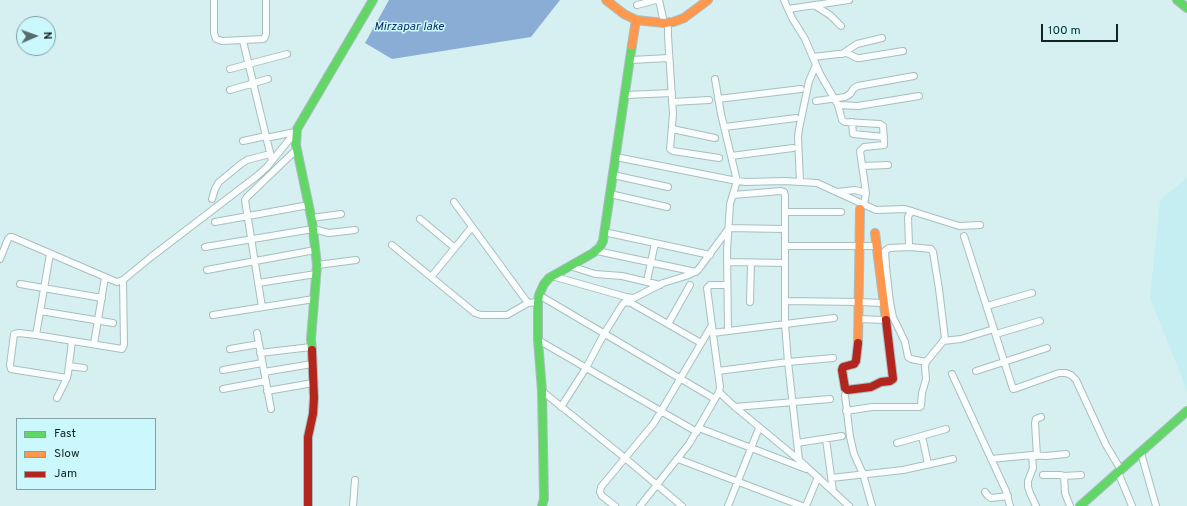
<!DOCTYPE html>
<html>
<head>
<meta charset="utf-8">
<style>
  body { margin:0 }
  #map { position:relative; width:1187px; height:506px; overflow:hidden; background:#d6eff1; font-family:Overpass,sans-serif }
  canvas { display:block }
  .legend { position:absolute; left:16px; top:418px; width:140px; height:72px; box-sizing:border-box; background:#cbf8fc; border:1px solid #81a3a6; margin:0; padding:5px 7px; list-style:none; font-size:12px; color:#132426 }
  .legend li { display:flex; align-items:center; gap:8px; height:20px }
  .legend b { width:20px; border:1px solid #81a3a6 }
  .north { position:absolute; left:16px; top:16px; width:40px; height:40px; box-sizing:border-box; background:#cbf8fc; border:1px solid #81a3a6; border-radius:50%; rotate:88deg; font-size:11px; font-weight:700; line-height:16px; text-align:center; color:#132426 }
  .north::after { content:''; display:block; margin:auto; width:14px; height:18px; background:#576b6d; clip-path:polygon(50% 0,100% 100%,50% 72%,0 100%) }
  .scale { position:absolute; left:1041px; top:24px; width:77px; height:18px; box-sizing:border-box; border:2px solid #132426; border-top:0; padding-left:5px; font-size:12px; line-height:14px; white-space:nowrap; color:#132426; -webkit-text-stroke:3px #cbf8fc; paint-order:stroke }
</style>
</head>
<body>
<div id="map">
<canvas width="1187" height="506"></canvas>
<ul class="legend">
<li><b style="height:5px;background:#63d668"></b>Fast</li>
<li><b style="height:5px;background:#ff974d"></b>Slow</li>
<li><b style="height:5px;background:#b3261e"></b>Jam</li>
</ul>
<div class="north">N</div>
<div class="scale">100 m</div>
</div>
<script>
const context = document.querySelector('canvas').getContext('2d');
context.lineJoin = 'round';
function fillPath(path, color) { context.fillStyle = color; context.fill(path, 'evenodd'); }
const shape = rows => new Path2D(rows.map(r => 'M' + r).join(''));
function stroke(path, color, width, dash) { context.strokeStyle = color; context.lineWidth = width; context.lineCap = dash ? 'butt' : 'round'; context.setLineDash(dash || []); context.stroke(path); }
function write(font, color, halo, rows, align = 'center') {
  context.font = font + ' Overpass,sans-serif'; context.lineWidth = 3; context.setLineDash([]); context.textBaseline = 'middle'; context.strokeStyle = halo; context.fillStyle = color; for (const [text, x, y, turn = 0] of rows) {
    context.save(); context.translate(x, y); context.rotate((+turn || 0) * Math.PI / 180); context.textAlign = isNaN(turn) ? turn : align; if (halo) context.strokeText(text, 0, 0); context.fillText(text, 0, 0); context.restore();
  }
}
fillPath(shape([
  [1187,178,1187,390,1150,298,1160,200]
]), '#c4eef2');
fillPath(shape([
  [389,0,560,0,531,37,392,59,365,43]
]), '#8aadd6');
const street = shape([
  [214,0,214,33,216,39,222,41,264,39,266,34,266,0],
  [659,0,664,23],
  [784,0,792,18,805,39,820,74,838,105,842,120,845,122,880,124,883,126,884,142,884,145,864,147,860,151,866,193,864,205],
  [637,5,656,0],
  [814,5,830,15,841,26],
  [788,9,849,0],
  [668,23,668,36,673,114,670,149,673,151,719,158],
  [243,41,272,161],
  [842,54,857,44,882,38],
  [813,57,847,53,857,58,860,58,903,51],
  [631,60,669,58],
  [230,69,287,54],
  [715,79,721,114,737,181,730,204,727,251,728,331,834,318],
  [230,90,268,79],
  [626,95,672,93],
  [718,99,801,89],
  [816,101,845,97,850,94,854,88,858,86,914,76],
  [672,102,709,100],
  [838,105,858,106,919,96],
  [852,122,853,134,884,137],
  [725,127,796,118],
  [672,129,715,138],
  [266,138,295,132],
  [243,141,266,136],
  [731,156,793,148],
  [616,157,737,181,746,182,784,181,817,183,876,210,905,209,959,226,980,225],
  [862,166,888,165],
  [613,175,668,187],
  [800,182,798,137,799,129,809,81,816,65],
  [837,192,855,190,866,193],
  [610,194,667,207],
  [733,195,781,191,784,192,785,195,785,324,788,362,799,460],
  [212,199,215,189,219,182,241,164,247,160,270,154],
  [454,202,528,303],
  [785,212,841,212],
  [312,218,341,214],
  [420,219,455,248],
  [215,222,309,205],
  [604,232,710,255],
  [964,236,1012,386,1013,389,1017,388,1059,373,1066,373,1071,375,1076,380,1106,445,1121,470],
  [392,245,475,313,481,315,507,315,528,303,538,302],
  [785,246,877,246],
  [205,247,313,229,329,233,355,230],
  [910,247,889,248,885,251,886,267,890,302,893,317,905,342,908,357,911,359,926,362],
  [597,251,696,272],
  [50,254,36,335,122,349,124,345,123,280],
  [0,259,8,239,10,237,12,237,112,280,117,282,123,280,151,257,257,176,267,167,297,130],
  [727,262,785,263],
  [317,265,356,260],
  [570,266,595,274,622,276,660,285],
  [207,270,315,250],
  [552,276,626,297,634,298,663,283,689,275,698,270,729,228,785,229],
  [431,277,472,227],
  [647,281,655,243],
  [258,283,316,274],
  [20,284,102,298],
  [539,295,715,399],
  [785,301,859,302,883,303],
  [750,302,751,263],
  [987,306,1032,293],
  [262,307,245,200,247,197,297,149],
  [40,311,113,323],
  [213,315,314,299],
  [858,319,885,320],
  [668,324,690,285],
  [257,333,271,409],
  [713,333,728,331],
  [996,334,1040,321],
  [36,335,19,333,14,334,10,365,11,369,67,378,68,373,72,341],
  [538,340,697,432],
  [943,341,961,339,994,329],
  [94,344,105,277],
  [230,349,259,344],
  [260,353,311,347],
  [69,366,84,368],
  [223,370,262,363],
  [718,371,788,362,833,358],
  [976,371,1047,348],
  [264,372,312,364],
  [952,374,1006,491,1010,506],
  [223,389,266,381],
  [267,391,313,383],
  [542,391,625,458,682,506],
  [719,392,735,407,799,460,849,506],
  [845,395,850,437,854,454,863,474,872,506],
  [57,398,67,378],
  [561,407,586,368,604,334,622,305,625,302,631,303,701,343],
  [735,407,830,399],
  [846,411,872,407,920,407,921,406,922,393,926,379,925,367,926,362,945,339,939,289,933,252,931,249,910,247,909,245,908,217,909,215,912,211],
  [699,428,806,469],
  [922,436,928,464],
  [826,439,833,491],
  [797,443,842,436],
  [897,443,946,429],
  [1141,453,1156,506],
  [1032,455,1033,468,1028,481,1028,487,1030,493,1036,506],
  [1037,456,1035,423,1036,419,1041,417],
  [678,459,802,506],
  [991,459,1032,455,1046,456,1066,454],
  [1118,472,1132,506],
  [1043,475,1060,475,1064,476,1081,475],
  [1064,476,1065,493,1070,506],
  [831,478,903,470,953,459],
  [985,492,988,496,991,498,1008,496],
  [353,506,355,480],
  [615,506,602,496,600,492,601,487,654,423,712,325],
  [640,506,689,444,719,392,720,387,707,288,710,285,727,285],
  [728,506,759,428],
  [806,506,818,477]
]);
const fast = shape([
  [1177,0,1187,8],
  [312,350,311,339,317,265,312,221,296,145,297,129,373,0],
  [542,506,544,499,542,391,538,340,538,302,539,295,544,284,549,278,593,253,600,247,603,241,632,45],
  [1080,506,1187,411]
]);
const slow = shape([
  [606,0,624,14,636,20,632,45],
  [636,20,664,23,673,22,684,18,708,0],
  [875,233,886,320],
  [858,343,860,209]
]);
const jam = shape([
  [858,343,856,361,854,364,843,367,842,370,845,388,847,390,871,387,881,382,890,381,893,379,886,320],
  [308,506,308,437,313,414,314,398,312,350]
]);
stroke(street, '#aabebf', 8);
stroke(fast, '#aabebf', 10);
stroke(slow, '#aabebf', 10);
stroke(jam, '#aabebf', 10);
stroke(street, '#f9fdfd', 6);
stroke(fast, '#63d668', 8);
stroke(slow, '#ff974d', 8);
stroke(jam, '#b3261e', 8);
write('italic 12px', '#092f64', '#cbf8fc', [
  ["Mirzapar lake",409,28]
]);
</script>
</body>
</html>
